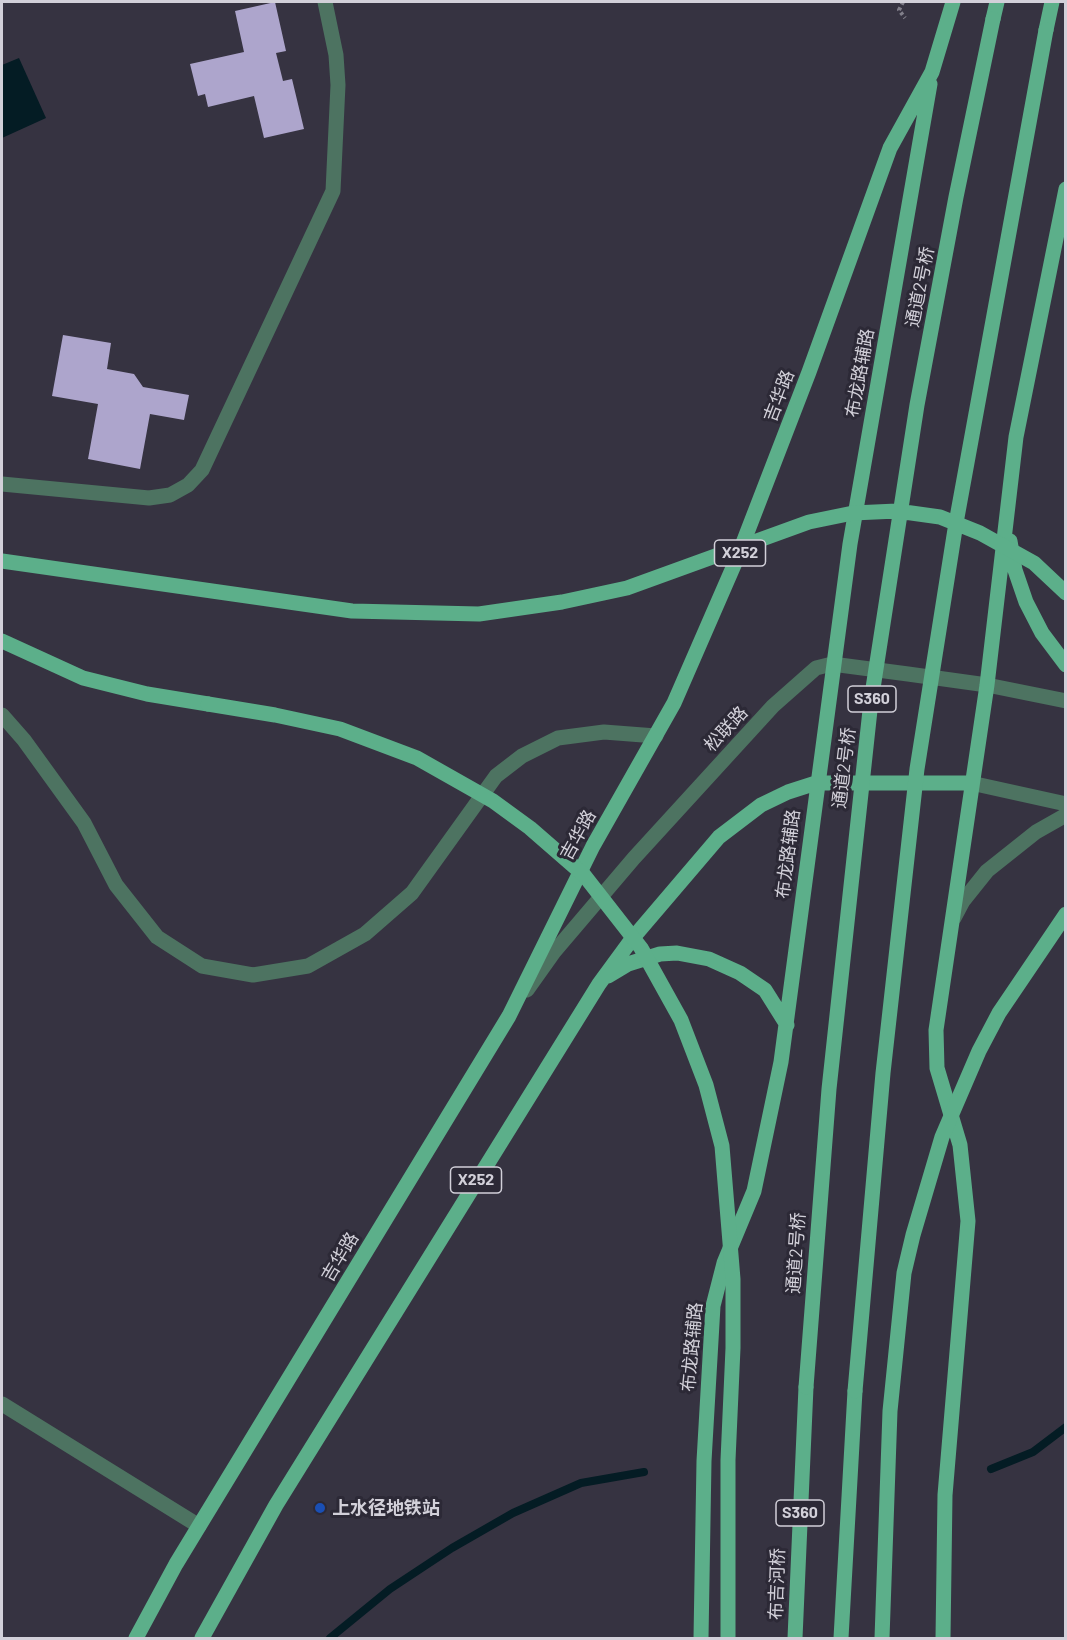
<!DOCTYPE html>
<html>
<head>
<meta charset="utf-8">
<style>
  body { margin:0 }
  #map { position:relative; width:1067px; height:1640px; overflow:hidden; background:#363341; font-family:Barlow,sans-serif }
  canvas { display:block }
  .frame { position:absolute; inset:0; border:3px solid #d2d0d9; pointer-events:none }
</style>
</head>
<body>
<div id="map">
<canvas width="1067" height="1640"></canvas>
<div class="frame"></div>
</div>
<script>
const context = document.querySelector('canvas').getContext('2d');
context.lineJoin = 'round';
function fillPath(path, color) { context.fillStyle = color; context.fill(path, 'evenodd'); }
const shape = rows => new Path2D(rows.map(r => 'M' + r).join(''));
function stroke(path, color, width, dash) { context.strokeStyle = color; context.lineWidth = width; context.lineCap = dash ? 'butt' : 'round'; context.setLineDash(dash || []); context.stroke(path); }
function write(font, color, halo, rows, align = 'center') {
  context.font = font + ' Barlow,"Noto Sans SC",sans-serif'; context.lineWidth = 6; context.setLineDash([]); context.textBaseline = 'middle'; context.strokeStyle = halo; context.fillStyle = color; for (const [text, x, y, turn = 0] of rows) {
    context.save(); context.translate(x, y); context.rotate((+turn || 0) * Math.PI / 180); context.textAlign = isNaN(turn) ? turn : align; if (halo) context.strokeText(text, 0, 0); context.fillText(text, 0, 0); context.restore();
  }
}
fillPath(shape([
  [19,58,46,118,2,138,2,65]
]), '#041c24');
stroke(shape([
  [991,1469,1033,1452,1066,1427],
  [330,1638,390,1589,452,1548,513,1513,581,1483,644,1472]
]), '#041c24', 8);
fillPath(shape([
  [275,2,286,51,276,53,283,81,292,79,304,129,264,138,254,96,208,107,205,94,198,96,190,64,244,52,235,11],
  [63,335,111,343,107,369,134,374,143,387,189,395,184,420,150,414,140,469,88,459,98,404,52,396]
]), '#ada5cc');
stroke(shape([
  [903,2,899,10,905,18]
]), '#817f8a', 4, [3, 3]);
stroke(shape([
  [2,484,149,498,170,495,188,485,202,470,333,191,338,85,336,55,325,2],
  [2,715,24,740,84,823,116,885,157,937,202,966,253,975,308,966,365,934,412,893,496,776,522,756,558,738,604,732,656,736],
  [971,783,1066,804],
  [954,918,963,901,987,871,1036,832,1066,815],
  [527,990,554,952,634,858,773,706,816,668,832,664,908,674,987,685,1066,701],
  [2,1404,199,1526]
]), '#4d7361', 15);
stroke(shape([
  [993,19,997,2],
  [1046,30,1052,2],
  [1010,541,1015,570,1026,602,1042,633,1066,665],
  [2,641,83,678,147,694,208,704],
  [608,976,628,964,660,954,677,953,709,959,740,973,765,990,787,1025],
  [136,1638,176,1564,509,1016,593,846,674,703,738,556,809,372,890,148,932,72,953,2],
  [202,1638,276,1505,599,984,632,939,719,837,761,805,788,792,816,783,971,783],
  [701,1638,704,1461,713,1306,724,1263,754,1191,781,1062,850,544,930,84],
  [795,1638,806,1387],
  [841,1638,855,1391],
  [943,1638,945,1495,968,1221,960,1145,937,1068,936,1030,987,685,1016,437,1066,189]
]), '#5caf8a', 15);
stroke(shape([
  [2,561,352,611,479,614,562,602,627,588,809,522,853,513,897,511,940,517,980,533,1034,563,1066,593],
  [208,704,275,715,340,729,417,758,493,801,530,828,584,875,641,948,681,1020,706,1085,722,1146,733,1279,733,1348,728,1460,728,1638],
  [806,1387,829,1089,871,701,917,405,956,197,993,19],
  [855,1391,883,1073,917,769,956,523,1046,30],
  [882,1638,890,1411,904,1273,913,1235,942,1137,979,1051,999,1013,1066,914]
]), '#5caf8a', 15);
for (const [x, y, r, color] of [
  [320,1508,6,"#1a4fb4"]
]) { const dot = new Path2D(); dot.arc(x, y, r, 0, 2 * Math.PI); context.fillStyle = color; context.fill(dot); stroke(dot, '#2c2936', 2); }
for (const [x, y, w] of [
  [740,553,51],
  [872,699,48],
  [476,1180,51],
  [800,1513,48]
]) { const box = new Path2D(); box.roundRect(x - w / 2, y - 13, w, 26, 4.5); context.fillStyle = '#2c2936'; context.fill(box); stroke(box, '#d2d0d9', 1.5); }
write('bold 16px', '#d2d0d9', null, [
  ["X252",740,553],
  ["S360",872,699],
  ["X252",476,1180],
  ["S360",800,1513]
]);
write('18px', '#d2d0d9', '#2c2936', [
  ["通道2号桥",920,287,-79],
  ["布龙路辅路",860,373,-80],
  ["吉华路",779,396,-69],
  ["松联路",726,729,-47],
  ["通道2号桥",844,768,-83],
  ["吉华路",578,835,-61],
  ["布龙路辅路",788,854,-83],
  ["通道2号桥",796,1253,-86],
  ["吉华路",340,1257,-59],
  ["布龙路辅路",692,1347,-85],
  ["布吉河桥",777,1584,-88]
]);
write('bold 18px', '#d2d0d9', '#2c2936', [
  ["上水径地铁站",332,1508]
], 'left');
</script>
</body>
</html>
